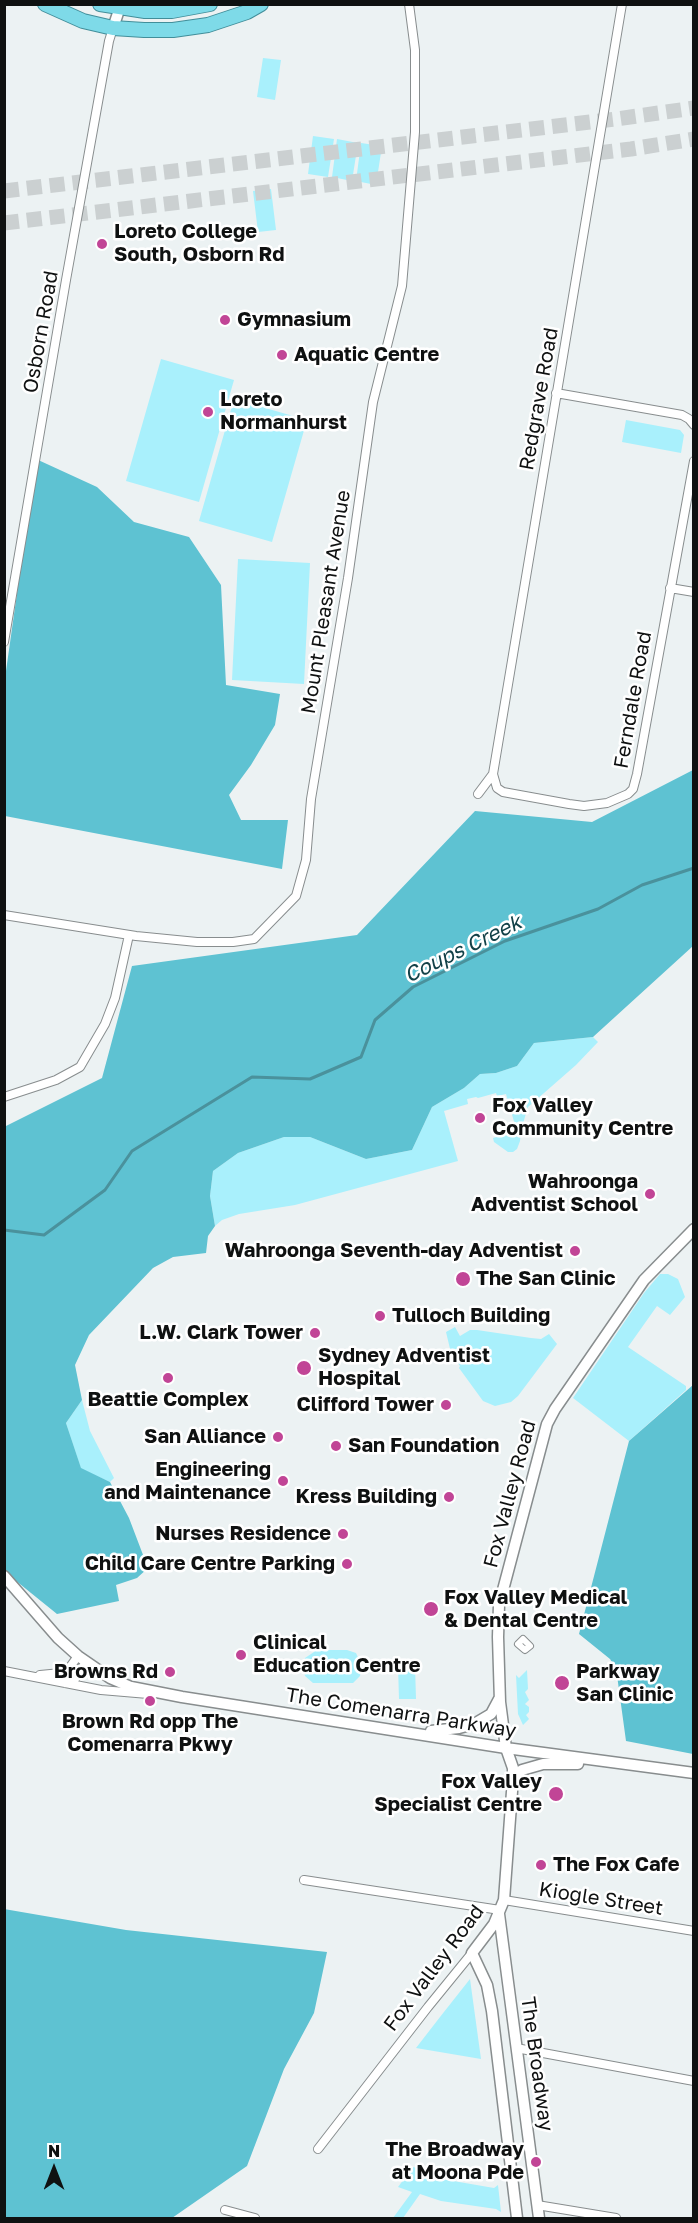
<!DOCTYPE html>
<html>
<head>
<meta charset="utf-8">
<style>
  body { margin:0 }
  #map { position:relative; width:698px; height:2223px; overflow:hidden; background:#ecf2f3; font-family:"Golos Text",sans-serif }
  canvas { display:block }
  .frame { position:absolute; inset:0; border:6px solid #0f1111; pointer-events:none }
  .north { position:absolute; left:24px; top:2139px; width:60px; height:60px; -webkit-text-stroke:4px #fff; paint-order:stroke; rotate:0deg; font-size:16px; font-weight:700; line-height:24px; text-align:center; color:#0f1111 }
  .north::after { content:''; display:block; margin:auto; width:21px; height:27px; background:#0f1111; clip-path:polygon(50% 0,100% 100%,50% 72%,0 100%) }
</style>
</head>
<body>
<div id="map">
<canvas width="698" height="2223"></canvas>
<div class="frame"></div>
<div class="north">N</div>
</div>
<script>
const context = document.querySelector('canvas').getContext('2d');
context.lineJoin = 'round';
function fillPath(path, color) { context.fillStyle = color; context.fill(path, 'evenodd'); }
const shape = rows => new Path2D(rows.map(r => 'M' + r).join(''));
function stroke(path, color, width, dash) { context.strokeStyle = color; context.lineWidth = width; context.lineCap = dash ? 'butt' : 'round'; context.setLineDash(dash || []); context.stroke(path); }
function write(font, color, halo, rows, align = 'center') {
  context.font = font + ' "Golos Text",sans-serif'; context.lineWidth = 5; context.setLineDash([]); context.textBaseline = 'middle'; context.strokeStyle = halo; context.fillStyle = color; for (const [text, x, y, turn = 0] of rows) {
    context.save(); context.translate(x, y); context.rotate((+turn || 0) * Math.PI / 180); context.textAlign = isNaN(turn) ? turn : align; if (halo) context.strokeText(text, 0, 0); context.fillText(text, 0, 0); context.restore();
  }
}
fillPath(shape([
  [263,58,281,60,275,100,257,97],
  [313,136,334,139,328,177,308,174],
  [337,139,358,143,352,181,332,177],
  [361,143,382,146,376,185,356,181],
  [271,189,276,230,258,232,253,191],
  [161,359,234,380,199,502,126,481],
  [234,399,307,420,272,542,199,521],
  [626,420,680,430,684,435,681,453,622,442],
  [238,559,310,563,304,684,232,680],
  [593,1037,598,1042,576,1065,528,1107,521,1130,520,1141,517,1149,513,1152,508,1152,494,1142,493,1138,514,1132,513,1126,515,1125,506,1094,497,1096,496,1093,478,1098,476,1097,467,1099,468,1104,444,1111,458,1161,295,1205,239,1214,222,1220,215,1226,210,1196,213,1171,238,1153,284,1137,310,1137,366,1159,412,1150,432,1107,464,1088,480,1074,496,1073,517,1066,534,1043],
  [660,1274,668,1274,678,1279,685,1297,670,1315,657,1306,628,1347,686,1386,686,1390,629,1441,573,1398,644,1293],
  [455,1327,460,1336,470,1330,477,1330,531,1338,541,1339,549,1334,557,1344,518,1396,511,1402,495,1406,483,1401,459,1368,460,1366,451,1353,446,1332],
  [82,1400,90,1431,114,1478,110,1482,81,1469,66,1423],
  [317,1650,347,1650,356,1653,362,1666,360,1676,353,1683,313,1683,305,1676,302,1667,305,1658],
  [415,1665,416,1699,399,1699,398,1666],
  [527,1670,528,1689,525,1692,529,1700,525,1704,529,1707,529,1712,526,1715,529,1719,523,1725,518,1714,516,1675,519,1678],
  [470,1979,481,2059,416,2048,440,2017],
  [413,2167,435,2173,436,2178,494,2188,498,2185,501,2212,496,2209,441,2201,420,2194,403,2218,393,2218,412,2192,398,2187]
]), '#a9f0fc');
fillPath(shape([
  [36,459,97,487,134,522,189,537,221,585,226,685,280,694,275,725,251,765,229,795,241,820,288,820,282,869,5,816,5,678],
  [693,770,693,946,593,1037,534,1043,517,1066,496,1073,480,1074,464,1088,432,1107,412,1150,366,1159,310,1137,284,1137,238,1153,213,1171,210,1196,215,1226,208,1236,206,1253,173,1257,153,1268,89,1335,75,1365,82,1400,66,1423,81,1468,110,1482,129,1518,148,1568,137,1578,116,1585,119,1601,57,1614,5,1572,4,1127,102,1078,132,966,357,935,475,811,592,822],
  [693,1385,693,1754,626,1741,616,1668,610,1659,579,1634,629,1441],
  [4,1909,126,1930,327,1952,314,2013,284,2069,247,2166,172,2218,5,2218]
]), '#5ec2d2');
stroke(shape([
  [4,1230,44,1235,105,1190,132,1151,252,1077,310,1079,361,1057,375,1020,413,987,505,941,598,909,642,885,694,868]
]), '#4a919c', 3);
stroke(shape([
  [4,191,616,119,694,108],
  [4,223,631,149,694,139]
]), '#cbd0d1', 15, [15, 8]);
const pedestrian = shape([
  [523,1639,530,1646,525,1650,518,1644,523,1639]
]);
const minor = shape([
  [556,393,682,415,689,419,694,425],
  [670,588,694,592],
  [4,642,66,280,109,41,113,28],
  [493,774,497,788,503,792,569,804,584,806,607,803,628,794,633,789,637,774,694,461],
  [478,794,493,774,622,4],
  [4,915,136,936,197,942,233,942,254,939,296,896,306,860,311,799,348,578,373,402,402,286,415,132,415,50,409,4],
  [4,1097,56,1080,80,1067,105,1024,115,998,129,935],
  [4,1671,101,1690,148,1694],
  [40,1675,61,1673,70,1667,78,1656],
  [65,1683,75,1679,86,1662],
  [304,1880,500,1910],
  [504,1900,694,1931],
  [516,2048,694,2081],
  [318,2149,428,2007,472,1953],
  [537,2205,616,2218],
  [225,2210,255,2218]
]);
const tertiary = shape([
  [113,28,121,4],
  [506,1748,513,1768,513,1778,504,1900,494,1924,472,1953,487,1985,492,2011,517,2218],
  [499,1914,539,2218]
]);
const secondary = shape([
  [4,1576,58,1638,78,1656,110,1678,131,1687,182,1697,506,1748,694,1773],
  [431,1731,459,1728,474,1724,491,1714,499,1699],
  [506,1748,500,1702,498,1637,499,1605,547,1424,555,1409,644,1280,694,1229],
  [513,1778,522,1770,543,1764,578,1764]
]);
const trunk = shape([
  [45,4,83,21,113,28,144,30,173,30,208,25,247,12,261,4],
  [100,4,145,11,172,11,210,4]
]);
stroke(pedestrian, '#888d8e', 8);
stroke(minor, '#888d8e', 10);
stroke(tertiary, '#888d8e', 13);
stroke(secondary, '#888d8e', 13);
stroke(trunk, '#428e9a', 16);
stroke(pedestrian, '#fff', 6);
stroke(minor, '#fff', 8);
stroke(tertiary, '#fff', 10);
stroke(secondary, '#fff', 10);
stroke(trunk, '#7edae8', 14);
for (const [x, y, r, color] of [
  [102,244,6,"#c14596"],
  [225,320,6,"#c14596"],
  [282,355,6,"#c14596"],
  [208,412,6,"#c14596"],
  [480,1118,6,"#c14596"],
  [650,1194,6,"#c14596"],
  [575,1251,6,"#c14596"],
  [463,1279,8,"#c14596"],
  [380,1316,6,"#c14596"],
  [315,1333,6,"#c14596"],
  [304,1368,8,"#c14596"],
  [168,1378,6,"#c14596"],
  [446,1405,6,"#c14596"],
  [278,1437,6,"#c14596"],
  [336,1446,6,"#c14596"],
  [283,1481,6,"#c14596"],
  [449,1497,6,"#c14596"],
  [343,1534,6,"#c14596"],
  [347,1564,6,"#c14596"],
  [431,1609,8,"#c14596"],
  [241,1655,6,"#c14596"],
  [170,1672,6,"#c14596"],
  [562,1683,8,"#c14596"],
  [150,1701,6,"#c14596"],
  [556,1794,8,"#c14596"],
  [541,1865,6,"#c14596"],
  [536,2162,6,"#c14596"]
]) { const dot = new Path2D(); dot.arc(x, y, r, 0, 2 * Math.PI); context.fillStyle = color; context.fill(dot); stroke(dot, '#fff', 2); }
write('bold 20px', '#0f1111', '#fff', [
  ["Loreto College",114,232],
  ["South, Osborn Rd",114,255],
  ["Gymnasium",237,320],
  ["Aquatic Centre",294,355],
  ["Loreto",220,400],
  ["Normanhurst",220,423],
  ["Fox Valley",492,1106],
  ["Community Centre",492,1129],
  ["Wahroonga",638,1182,"right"],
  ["Adventist School",638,1205,"right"],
  ["Wahroonga Seventh-day Adventist",563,1251,"right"],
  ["The San Clinic",476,1279],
  ["Tulloch Building",392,1316],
  ["L.W. Clark Tower",303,1333,"right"],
  ["Sydney Adventist",318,1356],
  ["Hospital",318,1379],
  ["Beattie Complex",168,1400,"center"],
  ["Clifford Tower",434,1405,"right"],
  ["San Alliance",266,1437,"right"],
  ["San Foundation",348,1446],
  ["Engineering",271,1470,"right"],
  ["and Maintenance",271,1493,"right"],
  ["Kress Building",437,1497,"right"],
  ["Nurses Residence",331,1534,"right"],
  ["Child Care Centre Parking",335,1564,"right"],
  ["Fox Valley Medical",444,1598],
  ["& Dental Centre",444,1621],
  ["Clinical",253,1643],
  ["Education Centre",253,1666],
  ["Browns Rd",158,1672,"right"],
  ["Parkway",576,1672],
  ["San Clinic",576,1695],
  ["Brown Rd opp The",150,1722,"center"],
  ["Comenarra Pkwy",150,1745,"center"],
  ["Fox Valley",542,1782,"right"],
  ["Specialist Centre",542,1805,"right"],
  ["The Fox Cafe",553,1865],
  ["The Broadway",524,2150,"right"],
  ["at Moona Pde",524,2173,"right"]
], 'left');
write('20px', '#0f1111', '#fff', [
  ["Osborn Road",41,332,-80],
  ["Redgrave Road",539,399,-80],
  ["Mount Pleasant Avenue",326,602,-81],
  ["Ferndale Road",633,700,-80],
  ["Fox Valley Road",510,1494,-75],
  ["The Comenarra Parkway",401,1713,9],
  ["Kiogle Street",601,1899,9],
  ["Fox Valley Road",434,1968,-53],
  ["The Broadway",537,2064,82]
]);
write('italic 21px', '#124148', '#fff', [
  ["Coups Creek",463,949,-26]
]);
</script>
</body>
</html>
